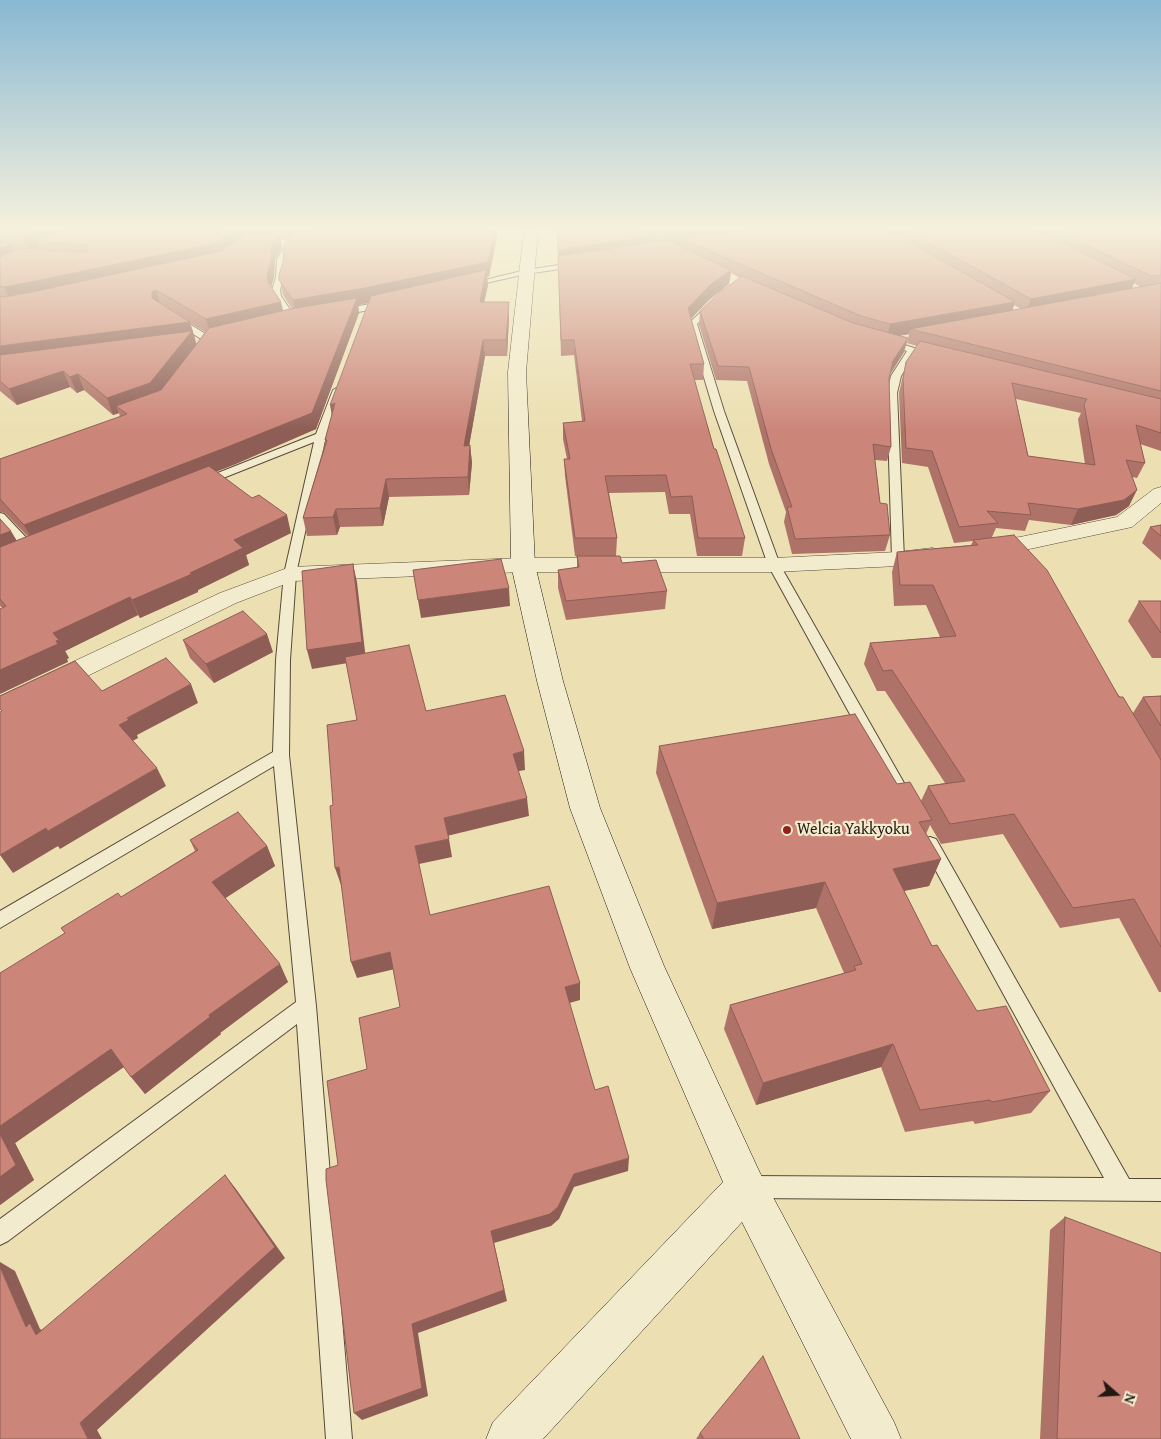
<!DOCTYPE html>
<html>
<head>
<meta charset="utf-8">
<style>
  body { margin:0 }
  #map { position:relative; width:1161px; height:1439px; overflow:hidden; background:#ece0b2; font-family:"Gentium Book Plus",serif }
  canvas { display:block }
  .north { position:absolute; left:1091px; top:1369px; width:50px; height:50px; -webkit-text-stroke:4px #f3ebcd; paint-order:stroke; rotate:109deg; font-size:14px; font-weight:700; line-height:20px; text-align:center; color:#241813 }
  .north::after { content:''; display:block; margin:auto; width:18px; height:22px; background:#241813; clip-path:polygon(50% 0,100% 100%,50% 72%,0 100%) }
</style>
</head>
<body>
<div id="map">
<canvas width="1161" height="1439"></canvas>
<div class="north">N</div>
</div>
<script>
const context = document.querySelector('canvas').getContext('2d');
context.lineJoin = 'round';
const shape = rows => new Path2D(rows.map(r => 'M' + r).join(''));
function stroke(path, color, width, dash) { context.strokeStyle = color; context.lineWidth = width; context.lineCap = dash ? 'butt' : 'round'; context.setLineDash(dash || []); context.stroke(path); }
function fillPath(path, color) { context.fillStyle = color; context.fill(path, 'evenodd'); }
function write(font, color, halo, rows, align = 'center') {
  context.font = font + ' "Gentium Book Plus",serif'; context.lineWidth = 4.5; context.setLineDash([]); context.textBaseline = 'middle'; context.strokeStyle = halo; context.fillStyle = color; for (const [text, x, y, turn = 0] of rows) {
    context.save(); context.translate(x, y); context.rotate((+turn || 0) * Math.PI / 180); context.textAlign = isNaN(turn) ? turn : align; if (halo) context.strokeText(text, 0, 0); context.fillText(text, 0, 0); context.restore();
  }
}
const lane = shape([
  [304,230,313,230,294,246,285,259,284,277,280,290,281,296,297,320,293,323,290,322,273,296,272,290,276,277,277,259,288,242,304,230],
  [578,262,581,262,581,266,526,274,468,287,464,285,526,270,578,262],
  [714,300,718,303,717,305,697,324,724,411,780,565,908,790,910,794,908,798,902,800,896,798,768,565,714,411,688,324,714,300],
  [385,301,388,302,388,306,339,316,335,313,339,310,385,301],
  [175,315,212,338,214,340,205,351,202,352,197,349,204,341,172,320,172,316,175,315],
  [886,339,939,356,934,359,915,353,901,376,897,393,904,559,898,563,892,559,887,393,891,376,907,351,883,344,881,342,886,339],
  [338,387,343,390,326,436,296,574,290,660,289,755,316,1006,352,1439,326,1439,297,1024,8,1241,0,1245,0,1219,296,1002,274,766,0,928,0,911,273,752,276,660,284,574,314,442,208,484,200,484,198,482,200,480,316,434,333,390,338,387],
  [0,513,4,514,35,547,37,550,35,553,27,553,0,524,0,513],
  [930,837,936,839,1129,1179,1161,1179,1161,1201,748,1198,740,1195,737,1187,740,1179,748,1176,1104,1178,924,849,922,844,924,839,930,837]
]);
const street = shape([
  [1161,487,1161,503,1132,527,1020,551,985,555,977,553,974,548,977,543,985,541,1020,537,1117,517,1154,489,1161,487],
  [932,548,940,550,943,555,940,560,898,566,774,572,523,572,293,581,236,603,10,714,0,717,0,696,220,593,290,567,523,558,774,558,898,552,932,548]
]);
const secondary = shape([
  [524,230,538,230,526,372,535,565,563,681,600,808,664,966,760,1173,894,1422,901,1439,851,1439,742,1222,543,1439,486,1439,493,1422,723,1182,630,968,570,808,537,681,511,565,508,372,524,230]
]);
stroke(lane, '#564a3b', 2);
stroke(street, '#564a3b', 1);
stroke(secondary, '#241813', 1);
fillPath(lane, '#f3ebcd');
fillPath(street, '#f3ebcd');
fillPath(secondary, '#f3ebcd');
fillPath(shape([
  [0,230,497,230,497,238,489,276,487,277,488,285,484,302,509,317,507,356,485,356,469,446,470,445,472,463,469,495,389,497,383,526,340,527,337,535,307,536,303,518,325,443,325,440,368,303,358,305,359,313,316,429,216,471,291,533,246,555,249,565,198,590,198,592,140,618,138,615,65,651,69,658,67,659,68,662,0,606,0,519,17,541,28,537,5,513,0,512,0,459,120,417,119,413,113,415,84,390,77,393,70,387,17,405,0,391],
  [281,240,287,240,283,262,279,275,283,295,292,309,283,311,271,287,274,277,275,259,282,248],
  [190,323,205,332,196,344,195,338],
  [557,230,1161,230,1161,451,1140,444,1145,463,1137,478,1132,477,1129,506,1116,515,1071,525,1029,520,1025,531,996,528,992,537,1133,713,1143,697,1161,696,1161,992,1159,992,1119,918,1060,928,1003,834,941,844,930,825,926,834,941,859,929,886,904,891,932,946,977,1011,1050,1091,1031,1113,975,1124,973,1121,905,1132,881,1067,756,1105,724,1029,730,1005,844,973,816,908,712,929,656,773,659,746,897,784,921,801,928,786,945,783,885,691,877,691,864,664,870,643,940,637,926,605,894,606,892,572,897,552,971,545,973,541,954,543,928,467,902,463,899,393,906,362,917,346,907,343,909,334,899,336,904,352,890,375,889,378,891,447,887,461,875,460,880,503,890,535,885,551,792,554,784,522,786,512,769,464,747,381,716,380,699,325,700,311,740,278,731,273,729,284,709,300,691,318,704,364,703,380,694,380,714,449,745,538,742,556,697,556,690,514,669,514,665,492,609,493,617,538,616,556,622,563,667,591,665,609,566,620,558,588,558,570,577,568,577,556,575,556,565,476,564,459,567,459,563,439,563,423,582,421,574,355,561,356],
  [1134,283,1140,287,1132,288],
  [1014,305,1021,309,1012,310],
  [1016,399,1081,413,1078,419,1085,464,1028,456],
  [1161,525,1161,560,1142,543,1150,527],
  [1139,601,1161,601,1161,658,1152,658,1128,621],
  [183,640,273,652,214,683,190,658],
  [190,840,267,846,275,866,225,898,288,982,220,1033,221,1034,145,1094,124,1067,15,1143,34,1180,0,1205,65,933,121,897,195,851],
  [1065,1217,1161,1439,1040,1439,1050,1230],
  [700,1433,800,1439,696,1439]
]), '#af7268');
fillPath(shape([
  [40,230,74,230,36,241,39,248,30,252,24,238],
  [235,230,241,230,244,240,217,258,11,302,4,287],
  [286,230,301,230,288,240],
  [495,230,497,230,497,238,489,276,487,277,488,285,481,317,480,302,485,277,358,305,359,313,316,429,236,464,34,543,24,525,296,315,293,300],
  [690,230,766,230,682,239,682,244,668,246,669,234],
  [279,234,282,248,275,259,274,277,270,290,267,275,272,245],
  [654,236,653,248,558,263,558,250],
  [11,244,17,258,0,266,0,249],
  [731,270,729,284,709,300,687,323,688,308,710,285],
  [1136,279,1130,292,1026,312,1031,299],
  [156,290,160,305,152,298,152,292],
  [281,302,285,318,210,335,206,319],
  [509,302,509,317,507,356,506,340],
  [1015,302,1011,315,910,329,909,334,887,338,890,324],
  [190,322,197,346,156,399,116,406,119,413,113,415,107,398,150,383,0,363,0,346],
  [908,338,904,352,889,375,893,361],
  [483,340,485,356,466,463,464,446],
  [63,371,70,387,17,405,9,389],
  [78,374,84,390,77,393,70,377],
  [335,403,333,422,330,405],
  [470,445,472,463,469,495,468,477],
  [386,479,389,497,383,526,380,508],
  [1137,490,1129,506,1116,515,1071,525,1078,509],
  [336,509,340,527,337,535,333,517],
  [287,515,291,533,246,555,249,565,198,590,198,592,140,618,132,600,190,573,234,540],
  [11,531,21,548,0,557,0,535],
  [353,564,357,582,366,660,312,669,307,650],
  [509,588,510,606,421,618,418,600],
  [130,597,138,615,65,651,69,658,67,659,68,662,0,694,0,670,53,633],
  [267,634,273,652,214,683,206,664],
  [191,684,198,703,137,735,138,738,129,743,119,725,127,718],
  [524,751,525,770,514,772,513,754],
  [157,768,166,786,60,849,48,831],
  [527,798,529,816,447,836,444,818],
  [46,828,58,846,13,873,0,855],
  [449,839,452,857,419,864,415,846],
  [267,846,275,866,221,901,212,882],
  [941,859,929,886,882,895,893,869],
  [339,867,344,885,341,885,335,868],
  [825,882,816,908,712,929,717,903],
  [390,952,395,969,357,978,351,962],
  [280,964,288,982,220,1033,221,1034,145,1094,131,1077,209,1015],
  [580,983,580,1000,566,1004,565,987],
  [893,1044,881,1067,756,1105,763,1083],
  [111,1049,125,1066,15,1143,34,1180,0,1205,0,1126],
  [629,1158,628,1171,574,1187,559,1219,551,1226,494,1243,507,1301,418,1333,428,1396,362,1420,354,1413,412,1324,491,1231,574,1174],
  [225,1175,236,1189,285,1258,97,1430,102,1439,88,1439,80,1423],
  [0,1262,15,1271,40,1329,49,1333,36,1335,26,1327,0,1267]
]), '#8e5d55');
const building = shape([
  [0,230,40,230,24,238,0,234,0,230],
  [59,230,235,230,213,244,31,282,4,287,0,286,0,257,20,248,86,252,88,251,86,245,36,241,59,230],
  [296,230,495,230,488,262,365,288,293,300,279,280,279,275,283,262,284,245,292,233,296,230],
  [557,230,643,230,654,236,558,250,557,230],
  [662,230,690,230,669,234,662,230],
  [737,230,888,230,1015,302,890,324,861,316,682,239,737,230],
  [906,230,1036,230,1136,279,1031,299,906,230],
  [1055,230,1161,230,1161,275,1151,276,1055,230],
  [247,234,279,234,272,245,271,262,267,275,268,282,281,302,206,319,156,290,152,292,152,298,190,322,0,346,0,296,4,297,32,292,221,251,247,234],
  [667,240,731,270,710,285,688,308,704,364,690,364,714,449,716,449,745,538,698,538,692,496,671,497,666,475,605,476,617,538,575,538,564,459,570,459,563,423,585,421,574,340,561,340,558,256,667,240],
  [0,242,11,244,0,249,0,242],
  [486,270,480,302,509,302,506,340,483,340,464,446,470,445,468,477,386,479,380,508,336,509,333,517,303,518,327,440,325,440,335,403,330,405,371,296,486,270],
  [742,276,853,323,908,338,893,361,889,378,891,447,873,444,880,503,887,504,890,535,795,539,787,507,792,507,771,449,749,367,718,366,700,311,719,293,742,276],
  [1161,283,1161,391,910,329,1161,283],
  [357,298,312,413,230,446,24,525,0,499,0,459,127,414,116,406,161,390,209,328,290,309,357,298],
  [192,331,150,383,107,398,78,374,70,377,63,371,9,389,0,381,0,355,192,331],
  [920,341,1161,399,1161,433,1136,425,1145,463,1126,460,1137,490,1124,500,1078,509,1028,503,1031,515,987,511,998,523,959,527,932,451,906,448,903,379,906,362,920,341],
  [1012,383,1087,399,1084,404,1095,465,1028,456,1012,383],
  [209,466,252,498,259,495,287,515,234,540,243,548,190,573,192,574,132,600,130,597,53,633,59,640,56,641,58,644,0,670,0,609,6,606,0,599,0,547,209,466],
  [0,519,11,531,0,535,0,519],
  [1161,525,1161,536,1150,527,1161,525],
  [1014,535,1047,570,1119,697,1123,697,1161,760,1161,947,1134,899,1073,908,1014,814,950,824,928,786,965,781,892,670,883,671,870,643,956,636,933,585,900,585,897,552,978,545,973,540,1014,535],
  [577,556,620,556,622,563,656,560,667,591,566,601,558,570,579,567,577,556],
  [501,559,509,588,418,600,413,570,501,559],
  [353,564,362,642,307,650,302,571,353,564],
  [1139,601,1161,601,1161,633,1139,601],
  [243,611,267,634,206,664,183,640,243,611],
  [409,645,426,711,505,695,524,751,513,754,527,798,444,818,449,839,415,846,430,915,549,886,580,983,565,987,595,1090,608,1086,629,1158,574,1174,558,1207,550,1214,491,1231,504,1290,412,1324,422,1388,354,1413,326,1180,326,1169,338,1165,327,1081,367,1069,359,1018,400,1007,390,952,351,962,339,867,335,868,330,806,333,805,327,725,357,720,345,657,409,645],
  [166,658,191,684,127,718,129,720,119,725,157,768,48,831,46,828,0,855,0,712,2,711,0,709,0,696,75,661,102,691,166,658],
  [1161,696,1161,726,1143,697,1161,696],
  [855,714,897,784,910,782,932,820,919,822,941,859,893,869,932,946,937,945,977,1011,1006,1006,1050,1091,992,1102,990,1100,920,1110,893,1044,763,1083,730,1005,856,970,854,966,862,964,825,882,717,903,659,746,855,714],
  [238,812,267,846,212,882,280,964,209,1015,210,1017,131,1077,111,1049,0,1126,0,973,65,933,61,928,118,893,121,897,198,850,190,840,238,812],
  [0,1134,16,1165,0,1177,0,1134],
  [225,1175,275,1247,80,1423,88,1439,0,1439,0,1267,26,1327,30,1323,36,1335,225,1175],
  [1065,1217,1161,1253,1161,1439,1057,1439,1065,1217],
  [763,1356,800,1439,704,1439,700,1433,763,1356]
]);
fillPath(building, '#cb8579');
stroke(building, '#8e5d55', 1);
const sky = context.createLinearGradient(0, 0, 0, 432);
sky.addColorStop(0, '#88b8d2');
sky.addColorStop(0.53, '#f6f1dc');
sky.addColorStop(1, '#f6f1dc00');
context.fillStyle = sky;
context.fillRect(0, 0, 1161, 432);
for (const [x, y, r, color] of [
  [787,830,5,"#8f2418"]
]) { const dot = new Path2D(); dot.arc(x, y, r, 0, 2 * Math.PI); context.fillStyle = color; context.fill(dot); stroke(dot, '#f3ebcd', 2); }
write('16px', '#241813', '#f3ebcd', [
  ["Welcia Yakkyoku",797,830]
], 'left');
</script>
</body>
</html>
